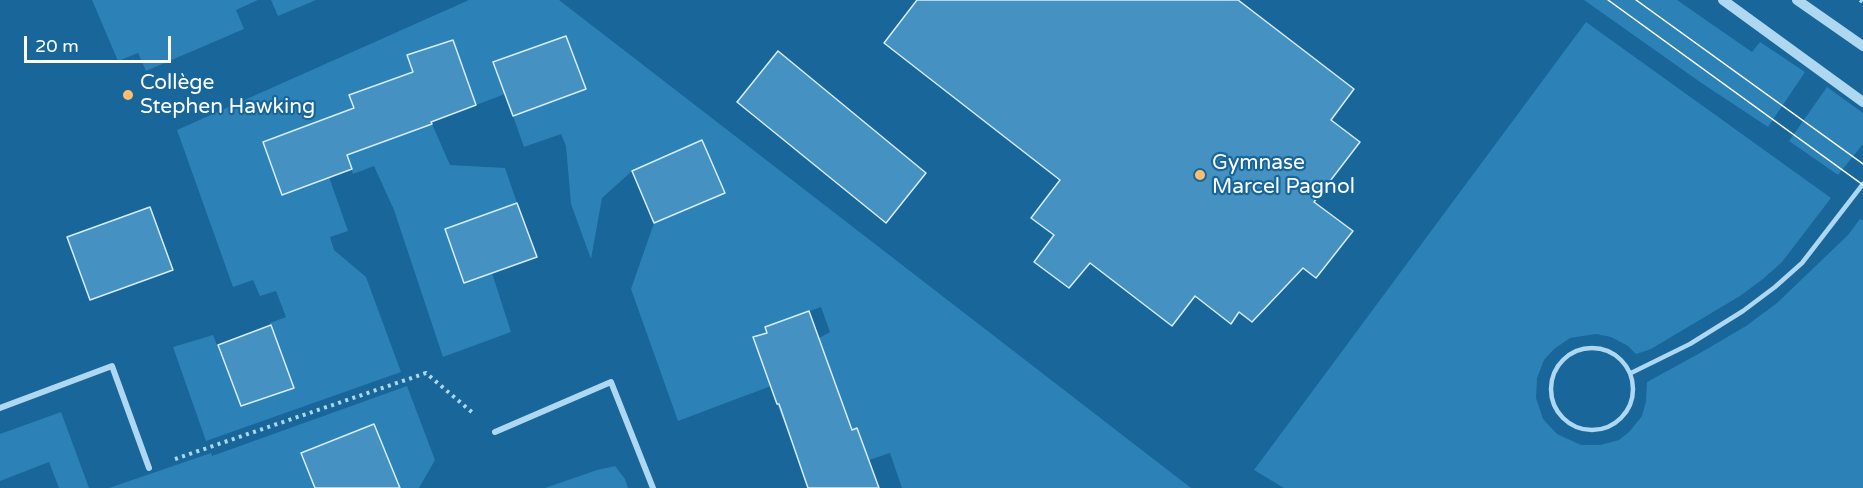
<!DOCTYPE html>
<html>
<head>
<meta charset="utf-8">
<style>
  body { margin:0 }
  #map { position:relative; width:1863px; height:488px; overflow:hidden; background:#18669a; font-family:"Varela Round",sans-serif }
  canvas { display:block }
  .scale { position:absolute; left:24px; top:36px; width:147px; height:27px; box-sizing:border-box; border:3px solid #fff; border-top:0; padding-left:8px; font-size:18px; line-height:21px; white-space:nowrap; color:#fff; -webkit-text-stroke:4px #18669a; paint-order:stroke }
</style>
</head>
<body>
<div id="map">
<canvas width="1863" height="488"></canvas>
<div class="scale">20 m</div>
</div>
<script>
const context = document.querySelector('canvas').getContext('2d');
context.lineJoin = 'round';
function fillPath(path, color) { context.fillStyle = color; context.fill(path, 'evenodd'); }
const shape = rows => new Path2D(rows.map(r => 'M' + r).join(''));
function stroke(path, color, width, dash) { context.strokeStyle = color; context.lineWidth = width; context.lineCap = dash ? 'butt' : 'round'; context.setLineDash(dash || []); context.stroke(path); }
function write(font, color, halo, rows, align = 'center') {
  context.font = font + ' "Varela Round",sans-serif'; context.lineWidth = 4.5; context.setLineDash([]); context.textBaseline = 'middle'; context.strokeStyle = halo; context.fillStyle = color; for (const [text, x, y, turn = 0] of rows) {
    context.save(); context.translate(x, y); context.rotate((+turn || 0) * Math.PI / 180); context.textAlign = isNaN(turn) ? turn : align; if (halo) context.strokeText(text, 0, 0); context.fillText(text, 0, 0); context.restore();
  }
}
fillPath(shape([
  [92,0,258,0,236,10,244,29,146,71,138,53,118,61],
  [271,0,316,0,278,16],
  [469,0,559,0,1191,488,902,488,890,453,869,460,795,450,777,404,826,387,819,338,830,332,821,307,765,327,767,333,753,338,771,386,678,421,631,289,654,223,725,193,702,140,632,171,602,198,591,259,571,204,566,146,561,134,524,147,513,116,586,89,566,36,494,62,505,94,476,105,453,40,408,55,413,72,349,95,368,147,432,124,450,165,505,168,517,203,445,230,464,283,492,273,511,332,443,357,394,210,374,166,353,174,332,116,263,142,329,177,348,231,330,237,334,250,366,277,401,372,206,441,173,347,213,335,241,406,294,388,270,323,286,317,276,291,260,296,253,280,233,287,177,130],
  [1584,0,1677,0,1752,52,1760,42,1805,72,1768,127,1700,82],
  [1586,22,1831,198,1782,262,1763,279,1740,296,1651,349,1636,354,1628,346,1611,337,1596,334,1570,338,1554,349,1544,360,1537,378,1536,398,1543,419,1557,434,1581,445,1600,445,1619,440,1629,432,1642,416,1646,401,1647,382,1700,353,1746,326,1777,303,1848,235,1860,219,1863,220,1863,488,1284,488,1254,470],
  [1827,87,1863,113,1863,144,1838,175,1789,141],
  [407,386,435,460,419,488,400,488,374,424,323,444,315,488,109,488,211,453,212,456],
  [61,412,89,488,59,488,49,462,0,481,0,434],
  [615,466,625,479,628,488,545,488,597,470]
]), '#2c81b7');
const building = shape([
  [917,0,1238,0,1354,89,1331,120,1360,142,1314,202,1353,231,1316,278,1303,268,1252,322,1239,312,1231,324,1195,296,1172,326,1090,263,1069,288,1034,262,1054,235,1031,218,1060,180,884,43,917,0],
  [566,36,586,89,513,116,493,62,566,36],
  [453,40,476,105,431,122,432,124,347,155,352,169,282,195,263,142,354,108,349,95,413,72,407,55,453,40],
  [778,51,926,173,886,223,737,102,778,51],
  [702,140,725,193,654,223,632,171,702,140],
  [517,203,537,257,464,283,445,229,517,203],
  [150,207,173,270,90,300,67,237,150,207],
  [809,311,852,430,857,428,879,488,808,488,779,404,777,404,753,337,767,333,765,327,809,311],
  [271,325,294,388,241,406,218,345,271,325],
  [374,424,400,488,315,488,301,453,374,424]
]);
fillPath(building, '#4591c2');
stroke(building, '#d5edfc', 1.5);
stroke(shape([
  [1860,0,1863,2],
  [175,459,426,373,474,414]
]), '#aed7f1', 4, [3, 4.5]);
stroke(shape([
  '1551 389a41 41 0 1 1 82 0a41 41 0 1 1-82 0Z',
  [1631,373,1690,344,1743,311,1775,287,1802,263,1863,184]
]), '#aed7f1', 4.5);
stroke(shape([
  [0,408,112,366,149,468],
  [495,432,611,382,653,488]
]), '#aed7f1', 6);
stroke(shape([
  [1723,0,1863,102],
  [1797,0,1863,46]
]), '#aed7f1', 10);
stroke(shape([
  [1608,0,1863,185],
  [1636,0,1863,164]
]), '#fff', 1.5);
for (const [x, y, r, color] of [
  [128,95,6,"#ffbe6e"],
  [1200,175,6,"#ffbe6e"]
]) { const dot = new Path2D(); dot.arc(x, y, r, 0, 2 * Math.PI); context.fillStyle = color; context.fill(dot); stroke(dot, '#18669a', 2); }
write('21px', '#fff', '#18669a', [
  ["Collège",140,83],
  ["Stephen Hawking",140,107],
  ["Gymnase",1212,163],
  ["Marcel Pagnol",1212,187]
], 'left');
</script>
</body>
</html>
